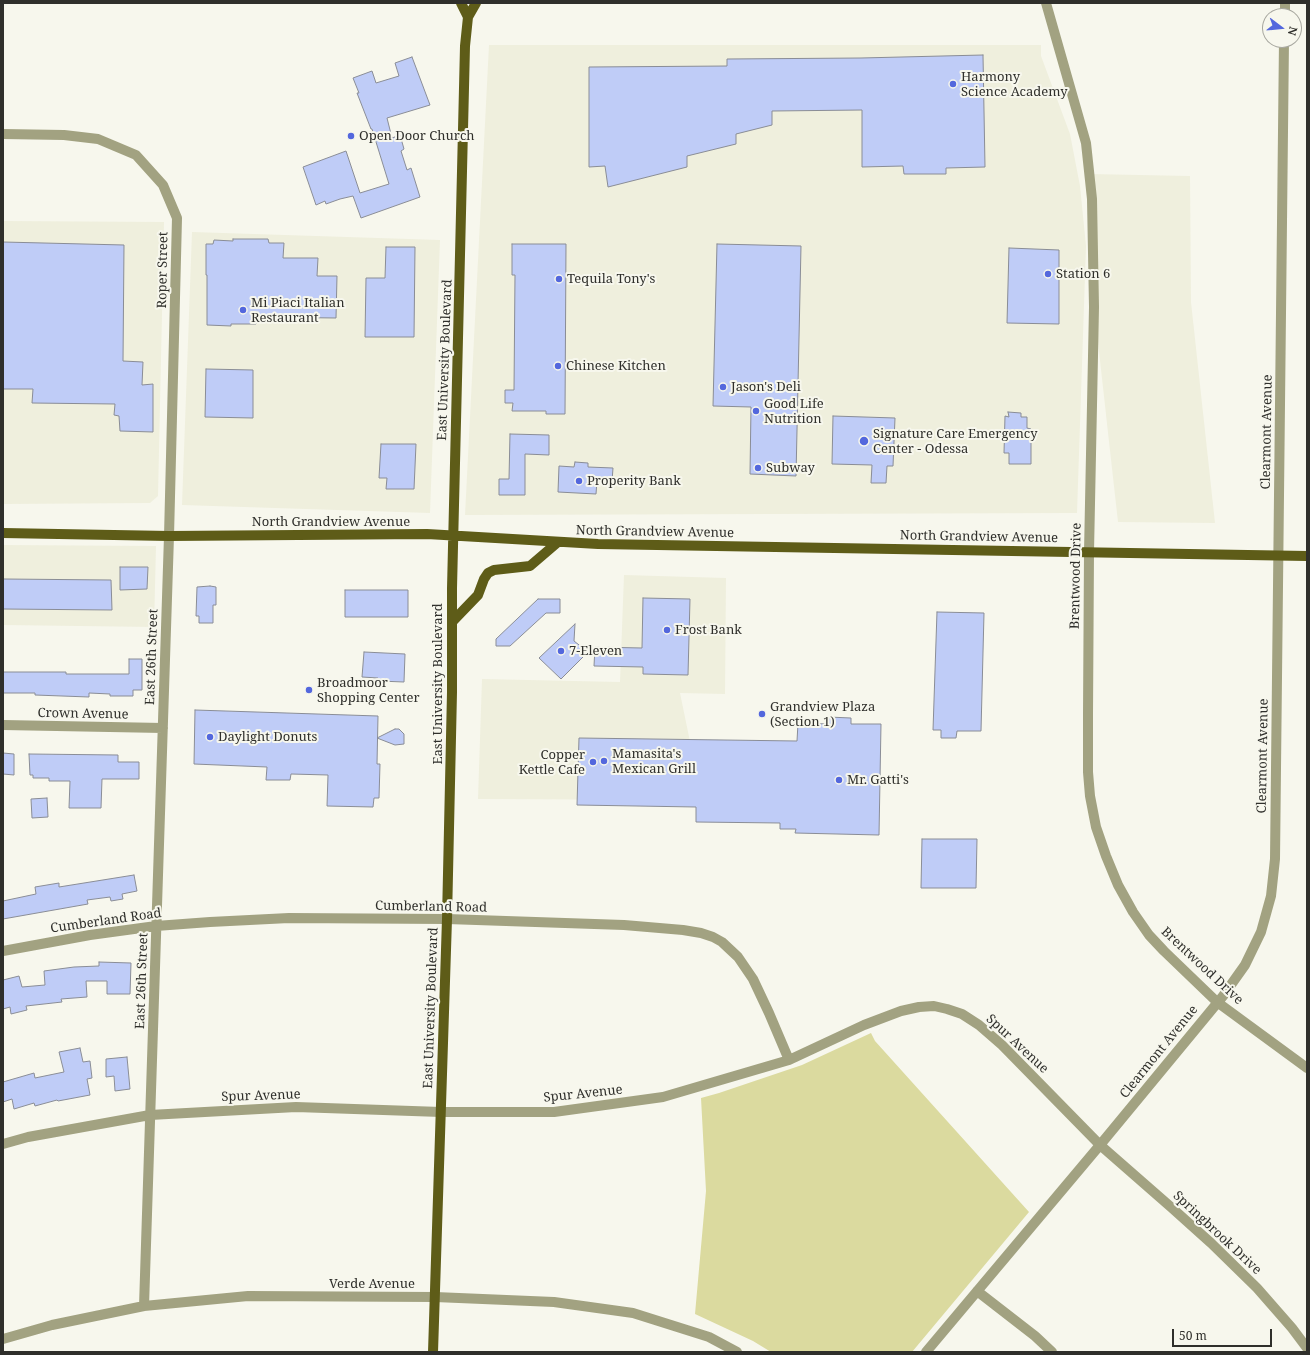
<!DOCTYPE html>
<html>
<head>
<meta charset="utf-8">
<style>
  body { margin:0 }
  #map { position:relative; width:1310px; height:1355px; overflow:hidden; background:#f7f7ed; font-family:"Noto Serif",serif }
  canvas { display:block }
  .frame { position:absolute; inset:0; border:4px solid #2f2f2b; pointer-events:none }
  .north { position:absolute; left:1262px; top:8px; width:40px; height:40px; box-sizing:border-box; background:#f7f7ed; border:1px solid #a7a79f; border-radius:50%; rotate:106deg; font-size:11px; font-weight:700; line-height:16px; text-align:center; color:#2f2f2b }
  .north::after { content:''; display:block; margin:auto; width:14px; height:18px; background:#5367dd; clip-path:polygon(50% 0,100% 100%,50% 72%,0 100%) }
  .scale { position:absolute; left:1172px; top:1329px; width:100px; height:18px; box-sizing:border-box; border:2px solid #2f2f2b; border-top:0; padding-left:5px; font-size:12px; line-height:14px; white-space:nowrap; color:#2f2f2b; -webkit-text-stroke:3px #f7f7ed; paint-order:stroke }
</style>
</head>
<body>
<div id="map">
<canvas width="1310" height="1355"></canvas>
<div class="frame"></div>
<div class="north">N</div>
<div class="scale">50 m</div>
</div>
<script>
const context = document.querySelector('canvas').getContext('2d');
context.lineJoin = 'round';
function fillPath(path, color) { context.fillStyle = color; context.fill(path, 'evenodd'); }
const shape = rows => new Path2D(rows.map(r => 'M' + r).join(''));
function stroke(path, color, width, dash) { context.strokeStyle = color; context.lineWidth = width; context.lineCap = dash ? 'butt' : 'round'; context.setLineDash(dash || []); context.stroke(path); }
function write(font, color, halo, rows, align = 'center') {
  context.font = font + ' "Noto Serif",serif'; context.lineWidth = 4; context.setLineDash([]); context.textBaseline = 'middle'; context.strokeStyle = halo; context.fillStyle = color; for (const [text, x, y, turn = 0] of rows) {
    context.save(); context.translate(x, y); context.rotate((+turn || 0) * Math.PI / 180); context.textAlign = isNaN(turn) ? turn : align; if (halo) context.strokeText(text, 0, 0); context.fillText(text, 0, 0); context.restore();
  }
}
fillPath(shape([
  [489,45,1041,45,1041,56,1070,134,1080,186,1086,246,1077,513,465,515],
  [1089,174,1190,176,1191,302,1215,523,1118,522,1094,307],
  [3,221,164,222,158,496,150,503,3,504],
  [192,232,440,240,430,513,182,505],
  [3,545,156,546,154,627,3,625],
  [624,575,726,578,725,694,680,693,702,800,478,799,482,679,620,682]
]), '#efefdd');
fillPath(shape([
  [871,1033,875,1041,1029,1212,912,1352,771,1352,753,1341,695,1314,706,1191,701,1098,719,1093,802,1065]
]), '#dbda9f');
const building = shape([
  [983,55,985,167,946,168,946,174,904,174,903,166,862,167,862,110,772,111,772,125,736,134,736,144,687,156,687,167,608,187,605,166,589,167,589,67,727,66,727,59,861,58,983,55],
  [412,57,430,105,387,118,392,138,400,135,404,149,401,151,407,170,411,168,420,197,361,218,353,196,340,199,326,204,325,201,316,205,303,167,346,151,360,193,389,184,372,129,371,129,357,93,359,93,353,78,372,71,376,83,399,76,395,63,412,57],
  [233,239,268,239,269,243,284,243,283,258,318,258,317,276,337,276,336,318,256,317,256,324,231,324,231,326,207,325,207,275,206,275,206,244,213,244,214,240,233,241,233,239],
  [3,242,124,245,123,361,143,362,142,385,153,384,153,432,120,431,119,416,114,415,115,404,32,403,33,389,3,389,3,242],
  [512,244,566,244,565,414,546,414,546,411,512,411,513,403,505,403,505,390,514,390,515,275,512,275,512,244],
  [717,244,801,246,796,476,750,474,751,407,713,406,717,244],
  [386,247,415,247,414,337,365,337,366,278,385,278,386,247],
  [1009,248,1059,250,1059,324,1007,323,1009,248],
  [206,369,253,370,253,418,205,417,206,369],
  [1008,412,1021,413,1021,417,1027,417,1027,428,1031,429,1031,464,1009,464,1009,453,1004,453,1005,416,1009,417,1008,412],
  [833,416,895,418,893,466,887,466,886,483,871,483,872,465,832,464,833,416],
  [510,434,549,435,549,455,525,454,525,495,499,495,499,479,509,479,510,434],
  [381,444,416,444,414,489,386,489,387,478,379,478,381,444],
  [575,462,588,463,588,467,613,468,612,481,597,481,596,494,558,492,559,466,574,467,575,462],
  [120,567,148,567,147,589,120,590,120,567],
  [3,579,111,580,112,610,3,609,3,579],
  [210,586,216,587,216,605,213,605,213,623,199,623,199,616,196,616,197,587,210,586],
  [345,590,408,590,408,617,345,617,345,590],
  [643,598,690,599,688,675,643,674,643,667,594,666,595,647,642,648,643,598],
  [538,599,560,599,560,613,546,613,510,646,496,646,496,639,538,599],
  [937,612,984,613,981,731,957,731,956,738,941,738,941,730,933,730,937,612],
  [575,624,574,641,588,652,561,679,539,658,575,624],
  [364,652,405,654,404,682,379,681,378,678,362,677,364,652],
  [129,659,142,659,142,690,133,690,133,696,110,696,110,694,89,693,89,697,35,695,35,693,3,693,3,672,66,672,66,674,129,674,129,659],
  [195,710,378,716,377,764,380,764,379,798,374,798,373,807,327,806,328,775,291,774,290,780,266,780,267,767,194,764,195,710],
  [828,717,851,718,851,724,881,724,879,835,795,833,796,829,780,829,780,823,696,822,696,807,577,805,579,738,797,741,798,723,828,724,828,717],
  [395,729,399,729,404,734,404,744,395,745,377,738,395,729],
  [3,753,14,754,14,775,3,774,3,753],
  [29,754,118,755,118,762,139,762,139,779,102,779,101,808,69,808,70,781,49,781,49,778,33,778,33,775,30,775,29,754],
  [47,798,48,817,32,818,31,799,47,798],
  [922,839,977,839,976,888,921,888,922,839],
  [134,875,137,891,122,894,123,899,111,901,110,897,87,900,88,904,3,919,3,901,36,894,35,887,59,883,59,887,134,875],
  [99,962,131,963,130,994,107,994,107,981,86,981,87,997,61,999,62,1002,26,1006,27,1010,11,1014,10,1007,3,1009,3,980,19,976,22,987,45,985,44,971,74,967,99,966,99,962],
  [80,1048,83,1062,90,1061,92,1078,87,1079,90,1095,58,1101,57,1100,35,1106,34,1103,14,1109,12,1099,3,1102,3,1082,34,1073,35,1078,64,1072,59,1052,80,1048],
  [127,1057,130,1089,115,1091,114,1076,106,1077,106,1059,127,1057]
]);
fillPath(building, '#bfccf7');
stroke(building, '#8a8d96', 1);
stroke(shape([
  [1046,3,1086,143,1092,199,1094,307,1089,552,1088,714,1088,772,1090,796,1096,827,1106,856,1118,885,1133,912,1149,935,1164,951,1217,1002,1307,1068],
  [1285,16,1285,3],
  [3,134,64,135,98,139,136,155,163,185,177,218,169,536,144,1306],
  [3,725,163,728],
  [3,951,90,935,156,926,210,922,289,918,447,919,624,925,683,930,701,933,713,937,722,942,738,957,753,979,769,1013,789,1060],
  [3,1144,28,1137,150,1115,296,1107,441,1112,554,1112,663,1097,789,1060,864,1025,901,1011,919,1007,934,1006,947,1009,962,1014,979,1025,1002,1045,1100,1145,1172,1208,1211,1243,1257,1288,1292,1328,1307,1348],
  [977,1291,1035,1336,1052,1352],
  [3,1339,52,1325,144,1306,248,1296,435,1297,554,1302,633,1313,709,1337,737,1352],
  [926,1352,1100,1145,1223,996,1245,965,1261,932,1271,896,1275,859,1284,40]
]), '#a2a281', 10);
stroke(shape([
  [461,3,468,17],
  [3,533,169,536,427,534,598,544,1307,556],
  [452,622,478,595,484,579,488,573,494,570,530,566,558,542],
  [433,1352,447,919,452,692,452,588,465,46,468,17,476,3]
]), '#5e5c18', 10);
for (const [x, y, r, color] of [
  [953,84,4,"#5367dd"],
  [351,136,4,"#5367dd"],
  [1048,274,4,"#5367dd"],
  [559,279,4,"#5367dd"],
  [243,310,4,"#5367dd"],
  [558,366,4,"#5367dd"],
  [723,387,4,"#5367dd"],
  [756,411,4,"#5367dd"],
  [864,441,5,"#5367dd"],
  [758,468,4,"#5367dd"],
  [579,481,4,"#5367dd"],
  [667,630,4,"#5367dd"],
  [561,651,4,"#5367dd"],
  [309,690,4,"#5367dd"],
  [762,714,4,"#5367dd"],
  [210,737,4,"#5367dd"],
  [604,761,4,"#5367dd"],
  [593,762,4,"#5367dd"],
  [839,780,4,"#5367dd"]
]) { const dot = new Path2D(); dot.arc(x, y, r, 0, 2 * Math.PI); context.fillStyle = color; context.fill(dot); stroke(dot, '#f7f7ed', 1.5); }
write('13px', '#2f2f2b', '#f7f7ed', [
  ["Harmony",961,77],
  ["Science Academy",961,92],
  ["Open Door Church",359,136],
  ["Station 6",1056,274],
  ["Tequila Tony's",567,279],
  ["Mi Piaci Italian",251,303],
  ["Restaurant",251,318],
  ["Chinese Kitchen",566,366],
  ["Jason's Deli",731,387],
  ["Good Life",764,404],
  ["Nutrition",764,419],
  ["Signature Care Emergency",873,434],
  ["Center - Odessa",873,449],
  ["Subway",766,468],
  ["Properity Bank",587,481],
  ["Frost Bank",675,630],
  ["7-Eleven",569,651],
  ["Broadmoor",317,683],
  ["Shopping Center",317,698],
  ["Grandview Plaza",770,707],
  ["(Section 1)",770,722],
  ["Daylight Donuts",218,737],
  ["Mamasita's",612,754],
  ["Mexican Grill",612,769],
  ["Copper",585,755,"right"],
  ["Kettle Cafe",585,770,"right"],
  ["Mr. Gatti's",847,780]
], 'left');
write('13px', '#2f2f2b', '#f7f7ed', [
  ["Roper Street",163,270,-89],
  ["East University Boulevard",445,360,-88],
  ["Clearmont Avenue",1267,432,-89],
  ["North Grandview Avenue",331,522],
  ["North Grandview Avenue",655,532,1],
  ["North Grandview Avenue",979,537,1],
  ["Brentwood Drive",1076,576,-89],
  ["East 26th Street",152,657,-88],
  ["East University Boulevard",438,684,-90],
  ["Crown Avenue",83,714,1],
  ["Clearmont Avenue",1263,756,-89],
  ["Cumberland Road",431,907,1],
  ["Cumberland Road",106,921,-8],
  ["Brentwood Drive",1202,966,43],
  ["East 26th Street",142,981,-88],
  ["East University Boulevard",431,1008,-88],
  ["Spur Avenue",1017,1044,43],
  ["Clearmont Avenue",1159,1052,-51],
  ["Spur Avenue",583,1094,-6],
  ["Spur Avenue",261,1096,-2],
  ["Springbrook Drive",1217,1233,43],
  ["Verde Avenue",372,1284]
]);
</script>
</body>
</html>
